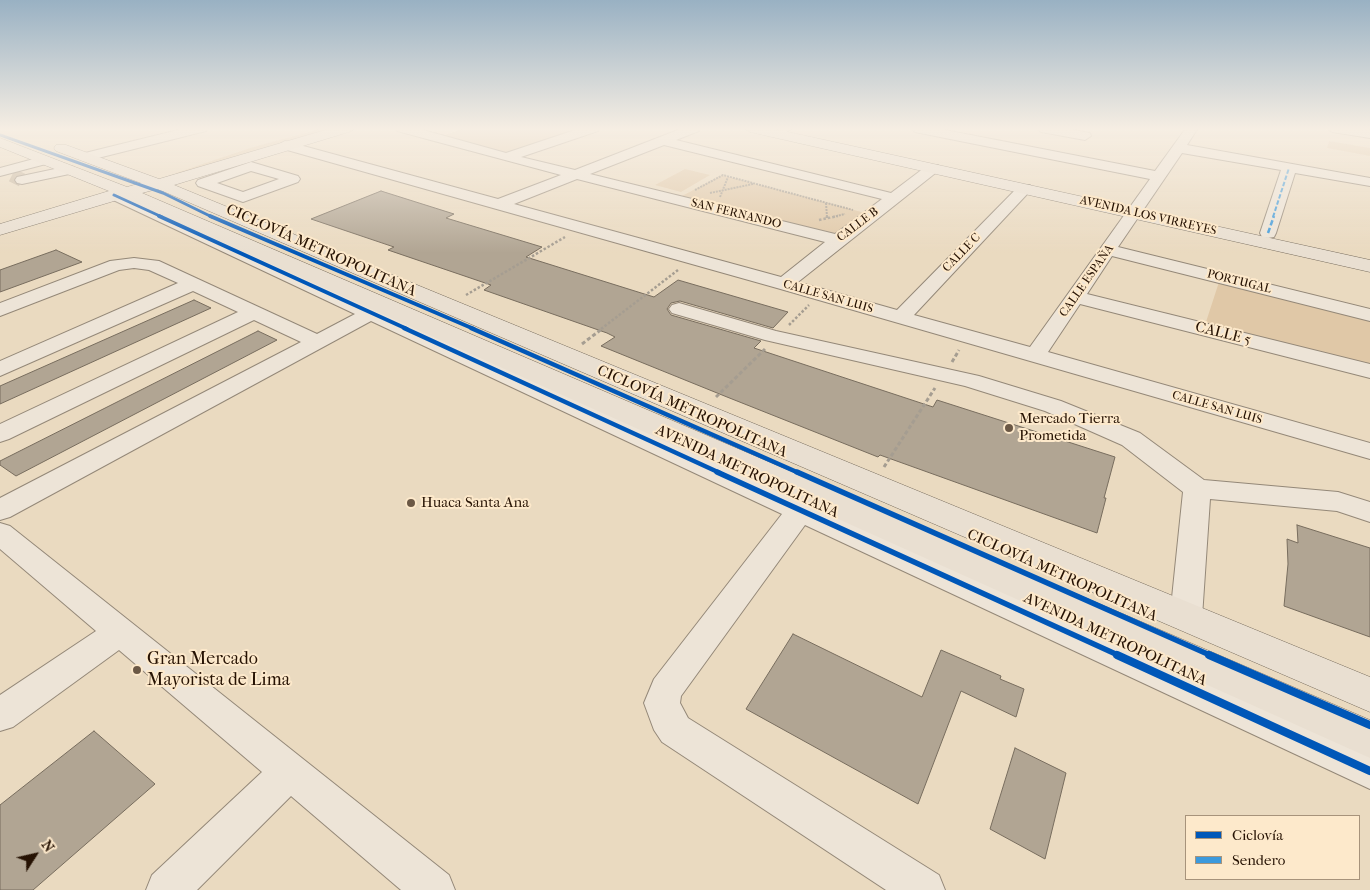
<!DOCTYPE html>
<html>
<head>
<meta charset="utf-8">
<style>
  body { margin:0 }
  #map { position:relative; width:1370px; height:890px; overflow:hidden; background:#eadac0; font-family:"IM FELL French Canon",serif }
  canvas { display:block }
  .legend { position:absolute; left:1185px; top:815px; width:175px; height:65px; box-sizing:border-box; background:#fde9cb; border:1px solid #a7937b; margin:0; padding:6px 9px; list-style:none; font-size:15px; color:#261203 }
  .legend li { display:flex; align-items:center; gap:10px; height:25px }
  .legend b { width:25px; border:1px solid #a7937b }
  .north { position:absolute; left:10px; top:830px; width:50px; height:50px; -webkit-text-stroke:4px #fde9cb; paint-order:stroke; rotate:55deg; font-size:14px; font-weight:700; line-height:20px; text-align:center; color:#261203 }
  .north::after { content:''; display:block; margin:auto; width:18px; height:22px; background:#261203; clip-path:polygon(50% 0,100% 100%,50% 72%,0 100%) }
</style>
</head>
<body>
<div id="map">
<canvas width="1370" height="890"></canvas>
<ul class="legend">
<li><b style="height:6px;background:#0057b8"></b>Ciclovía</li>
<li><b style="height:6px;background:#3c9add"></b>Sendero</li>
</ul>
<div class="north">N</div>
</div>
<script>
const context = document.querySelector('canvas').getContext('2d');
context.lineJoin = 'round';
function fillPath(path, color) { context.fillStyle = color; context.fill(path, 'evenodd'); }
const shape = rows => new Path2D(rows.map(r => 'M' + r).join(''));
function stroke(path, color, width, dash) { context.strokeStyle = color; context.lineWidth = width; context.lineCap = dash ? 'butt' : 'round'; context.setLineDash(dash || []); context.stroke(path); }
function write(font, color, halo, rows, align = 'center') {
  context.font = font + ' "IM FELL French Canon",serif'; context.lineWidth = 4; context.setLineDash([]); context.textBaseline = 'middle'; context.strokeStyle = halo; context.fillStyle = color; for (const [text, x, y, turn = 0] of rows) {
    context.save(); context.translate(x, y); context.rotate((+turn || 0) * Math.PI / 180); context.textAlign = isNaN(turn) ? turn : align; if (halo) context.strokeText(text, 0, 0); context.fillText(text, 0, 0); context.restore();
  }
}
fillPath(shape([
  [323,128,337,128,178,174,176,173,250,148],
  [466,128,585,128,506,155,438,137],
  [1329,141,1370,148,1370,156,1327,148],
  [685,169,710,175,681,192,655,185],
  [722,175,869,214,839,236,680,197],
  [1219,282,1370,319,1370,366,1205,325]
]), '#e0c8a7');
const building = shape([
  [381,191,454,214,446,218,542,247,526,257,654,297,678,280,788,312,773,328,680,301,671,303,667,309,671,315,761,341,754,348,933,407,937,400,1115,457,1104,498,1106,498,1097,533,880,455,878,457,727,397,601,346,615,337,607,333,484,290,491,285,388,250,394,247,311,219,381,191],
  [56,250,82,262,0,292,0,270,56,250],
  [194,300,211,308,0,404,0,386,194,300],
  [258,331,277,340,16,476,0,465,0,461,258,331],
  [1297,525,1370,548,1370,637,1284,606,1288,564,1287,539,1298,543,1297,525],
  [793,634,922,697,941,650,1001,676,1000,679,1024,689,1016,717,961,691,918,804,746,709,793,634],
  [94,731,155,784,33,890,0,890,0,805,94,731],
  [1015,748,1066,773,1045,859,990,829,1015,748]
]);
fillPath(building, '#b1a593');
stroke(building, '#786d5e', 1);
stroke(shape([
  [12,175,22,180]
]), '#c3b29a', 14, [14, 7]);
const minor = shape([
  [186,128,208,128,206,131,86,161,79,157,81,154,186,128],
  [395,128,416,128,506,153,581,128,600,128,598,131,521,157,575,170,683,128,701,128,699,131,676,140,891,193,928,165,938,165,940,168,938,171,798,282,897,310,1020,185,1030,185,1032,188,1030,191,914,315,1030,347,1150,179,915,132,909,128,935,128,1155,171,1186,128,1198,128,1187,145,1370,178,1370,186,1295,173,1276,233,1274,237,1268,238,1262,237,1260,233,1281,170,1182,153,1118,247,1370,309,1370,321,1112,256,1087,294,1370,364,1370,378,1080,304,1048,352,1370,443,1370,459,777,288,280,148,278,145,285,141,498,199,561,175,397,131,395,128],
  [664,145,882,199,835,234,590,174,664,145],
  [577,179,825,242,781,277,514,204,577,179],
  [779,128,792,128,785,133,781,132,779,128],
  [1035,128,1063,128,1090,133,1091,136,1085,140,1041,132,1035,128],
  [1326,128,1370,130,1370,138,1332,132,1326,128],
  [41,157,46,158,48,161,46,164,0,176,0,168,41,157],
  [251,162,298,176,300,179,298,182,243,202,198,186,196,183,198,180,251,162],
  [251,171,279,179,243,192,217,183,251,171],
  [69,166,74,167,76,170,74,173,22,184,17,183,15,180,17,177,69,166],
  [114,190,1370,752,1370,789,805,525,681,696,680,703,688,718,939,875,945,890,886,890,662,742,654,730,644,703,654,679,782,514,371,321,10,517,0,520,0,498,301,342,254,320,9,439,0,442,0,424,238,312,193,291,0,376,0,361,178,283,149,270,134,268,119,270,0,316,0,303,110,261,134,258,159,261,317,334,355,314,109,198,106,195,109,192,114,190],
  [679,303,776,331,979,376,1061,401,1140,433,1204,480,1338,492,1370,502,1370,522,1337,511,1210,499,1202,617,1197,626,1186,630,1175,626,1170,617,1183,492,1122,445,1045,411,965,386,765,340,672,313,669,309,672,305,679,303],
  [0,523,10,526,449,875,455,890,401,890,291,796,197,890,146,890,152,875,262,772,119,650,13,727,0,731,0,695,96,631,0,549,0,523]
]);
const major = shape([
  [332,128,354,128,352,131,174,185,1370,677,1370,712,165,192,157,189,142,193,1370,720,1370,758,124,198,0,235,0,224,109,191,0,147,0,138,127,187,141,183,56,151,54,148,56,145,66,145,159,179,332,128],
  [743,128,770,128,1370,260,1370,272,750,132,743,128]
]);
stroke(minor, '#948878', 2);
stroke(major, '#786d5e', 1);
stroke(shape([
  [695,190,723,175,853,210],
  [710,193,753,184],
  [720,197,728,177],
  [826,203,827,217],
  [833,217,845,214]
]), '#a59d91', 2, [2, 1]);
stroke(shape([
  [827,216,827,218],
  [819,220,838,216],
  [466,295,565,237],
  [789,325,809,305],
  [601,329,678,270]
]), '#a59d91', 2.5, [2.5, 2]);
stroke(shape([
  [582,344,603,328],
  [952,362,959,350],
  [716,397,765,349],
  [884,467,935,388]
]), '#a59d91', 3, [4, 2.5]);
fillPath(minor, '#ede4d7');
fillPath(major, '#e9dfd1');
stroke(shape([
  [1273,217,1289,168]
]), '#3c9add', 2, [4.5, 2]);
stroke(shape([
  [1268,233,1274,216]
]), '#3c9add', 2.5, [5.5, 2.5]);
stroke(shape([
  [0,135,163,193,212,217],
  [114,195,162,217]
]), '#0057b8', 3);
stroke(shape([
  [159,216,407,329],
  [210,216,474,329]
]), '#0057b8', 4);
stroke(shape([
  [404,328,720,473],
  [471,328,799,473]
]), '#0057b8', 4.5);
stroke(shape([
  [717,472,1120,656],
  [797,472,1212,656]
]), '#0057b8', 5.5);
stroke(shape([
  [1117,655,1370,771],
  [1209,655,1370,725]
]), '#0057b8', 8);
const sky = context.createLinearGradient(0, 0, 0, 253);
sky.addColorStop(0, '#99b1c3');
sky.addColorStop(0.51, '#f6eee3');
sky.addColorStop(1, '#f6eee300');
context.fillStyle = sky;
context.fillRect(0, 0, 1370, 253);
for (const [x, y, r, color] of [
  [1009,428,5,"#6b5845"],
  [411,503,5,"#6b5845"],
  [137,670,5,"#6b5845"]
]) { const dot = new Path2D(); dot.arc(x, y, r, 0, 2 * Math.PI); context.fillStyle = color; context.fill(dot); stroke(dot, '#fde9cb', 2); }
write('12px', '#261203', '#fde9cb', [
  ["SAN FERNANDO",736,214,14],
  ["AVENIDA LOS VIRREYES",1148,216,13],
  ["CALLE B",858,225,-37],
  ["CALLE C",962,253,-46],
  ["CALLE ESPAÑA",1087,281,-55],
  ["PORTUGAL",1239,282,14],
  ["CALLE SAN LUIS",828,297,16],
  ["CALLE SAN LUIS",1217,408,16]
]);
write('15px', '#261203', '#fde9cb', [
  ["CICLOVÍA METROPOLITANA",321,251,24],
  ["CALLE 5",1223,334,14],
  ["CICLOVÍA METROPOLITANA",692,412,24],
  ["AVENIDA METROPOLITANA",747,472,25],
  ["CICLOVÍA METROPOLITANA",1062,576,24],
  ["AVENIDA METROPOLITANA",1115,640,25]
]);
write('15px', '#261203', '#fde9cb', [
  ["Mercado Tierra",1019,419],
  ["Prometida",1019,436],
  ["Huaca Santa Ana",421,503]
], 'left');
write('18px', '#261203', '#fde9cb', [
  ["Gran Mercado",147,660],
  ["Mayorista de Lima",147,681]
], 'left');
</script>
</body>
</html>
